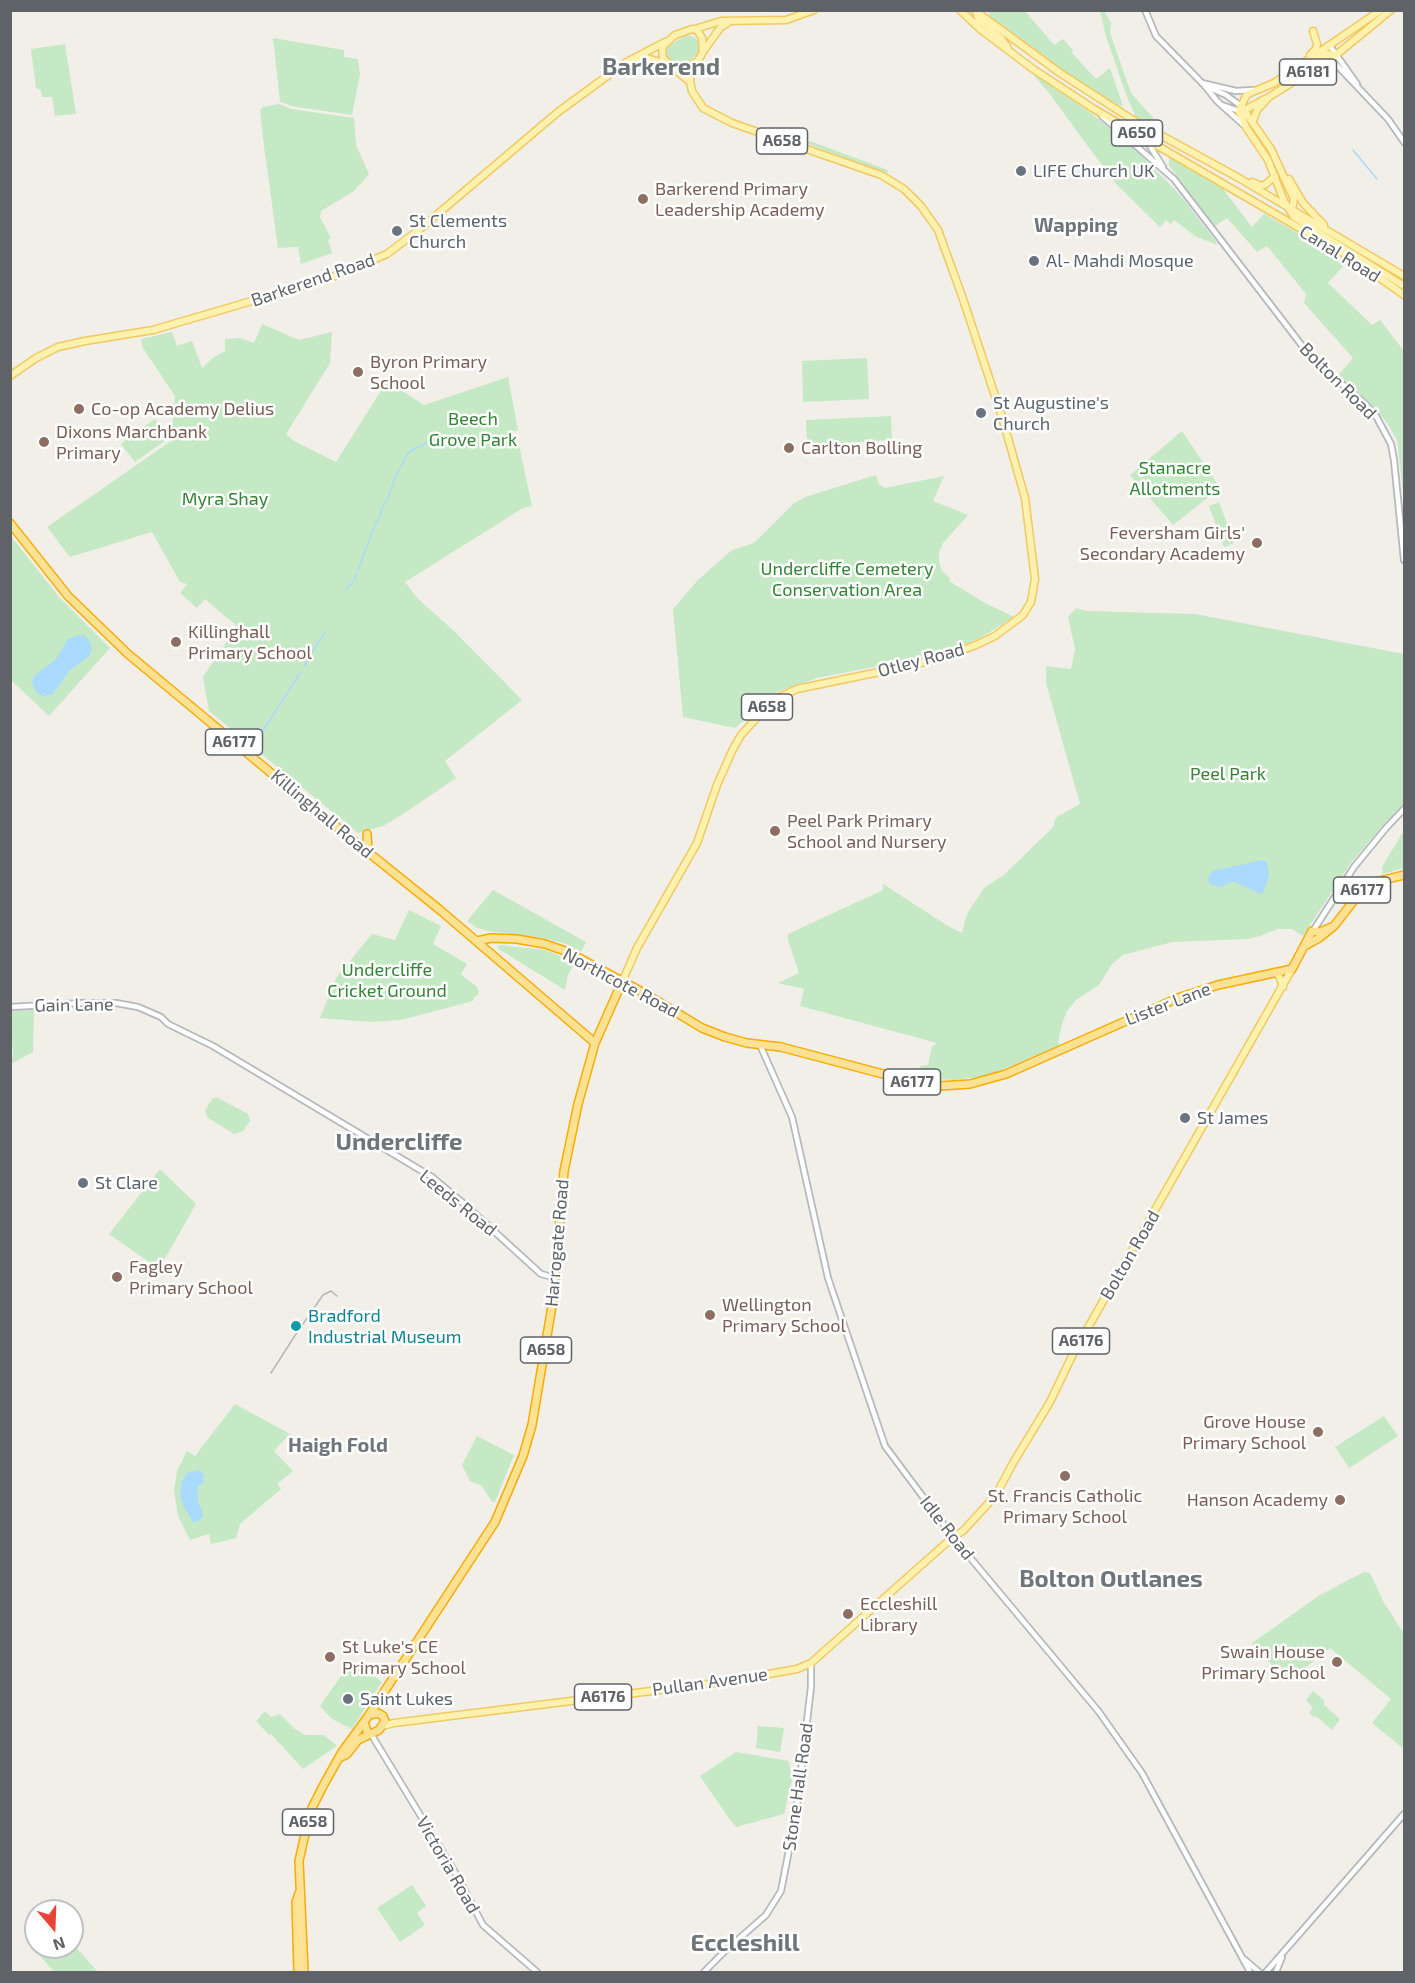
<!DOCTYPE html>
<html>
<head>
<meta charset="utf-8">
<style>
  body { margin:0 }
  #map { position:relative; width:1415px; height:1983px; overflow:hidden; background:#f1efe8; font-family:"Exo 2",sans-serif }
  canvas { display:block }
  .frame { position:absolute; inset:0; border:12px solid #5f6368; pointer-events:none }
  .north { position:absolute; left:24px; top:1899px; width:60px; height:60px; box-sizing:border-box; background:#fff; border:2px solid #bfc1c3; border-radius:50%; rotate:161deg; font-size:16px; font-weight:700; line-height:24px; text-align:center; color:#5f6368 }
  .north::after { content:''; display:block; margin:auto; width:21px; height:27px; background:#ea4335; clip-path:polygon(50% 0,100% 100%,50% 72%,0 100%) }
</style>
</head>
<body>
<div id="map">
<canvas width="1415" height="1983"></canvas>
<div class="frame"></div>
<div class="north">N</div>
</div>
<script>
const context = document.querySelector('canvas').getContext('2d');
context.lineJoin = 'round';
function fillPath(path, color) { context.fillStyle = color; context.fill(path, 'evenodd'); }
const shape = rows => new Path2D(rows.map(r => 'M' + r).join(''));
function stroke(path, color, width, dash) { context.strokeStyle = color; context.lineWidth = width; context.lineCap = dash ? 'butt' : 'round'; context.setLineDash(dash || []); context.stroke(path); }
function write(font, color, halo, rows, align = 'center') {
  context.font = font + ' "Exo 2",sans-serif'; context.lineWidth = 5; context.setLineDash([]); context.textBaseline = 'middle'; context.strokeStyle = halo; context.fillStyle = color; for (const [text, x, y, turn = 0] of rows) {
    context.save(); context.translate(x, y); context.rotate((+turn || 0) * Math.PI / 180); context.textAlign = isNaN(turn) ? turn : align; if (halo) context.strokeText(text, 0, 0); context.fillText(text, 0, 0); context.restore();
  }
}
fillPath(shape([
  [988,11,1025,11,1054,45,1063,39,1073,50,1071,52,1096,79,1110,68,1123,106,1114,104,1084,86,991,20],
  [1100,11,1104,11,1111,23,1110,33,1131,93,1155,120,1156,126,1136,117,1127,97,1106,36],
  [686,35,692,36,698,41,699,52,686,64,674,64,668,58,666,54,667,47],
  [273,38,344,50,344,57,358,59,360,74,352,115,296,107,280,102],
  [65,44,76,114,55,116,52,97,42,97,41,90,36,88,31,49],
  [1031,72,1091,113,1134,148,1181,196,1218,244,1215,244,1195,236,1174,220,1171,224,1166,220,1160,227,1115,183,1049,93],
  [279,104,291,109,354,118,356,145,369,174,354,191,321,211,320,217,331,238,328,240,332,253,301,264,298,247,278,248,264,146,260,110,263,107],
  [796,136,888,170,887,174,795,139],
  [1169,157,1223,189,1252,227,1264,214,1298,233,1346,263,1328,283,1372,325,1380,320,1404,351,1404,500,1397,440,1388,424,1375,408,1338,375,1353,358,1304,303,1306,294,1267,246,1257,252,1227,218,1214,227,1169,165],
  [262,324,299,340,332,332,330,363,286,434,294,441,336,462,387,381,424,405,508,377,518,430,512,432,511,435,514,446,519,445,532,506,523,508,405,582,418,599,454,631,522,700,445,761,456,778,403,814,383,826,358,833,209,711,203,677,237,626,205,599,197,608,180,593,187,584,180,582,152,532,70,557,47,527,171,441,175,396,143,348,141,339,172,332,177,346,192,341,202,368,214,357,225,351,225,339,240,338,254,343],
  [867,358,869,399,803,402,802,361],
  [891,416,892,440,807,445,806,420],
  [155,419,169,438,135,462,121,444],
  [1182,431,1220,488,1173,525,1130,475],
  [876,475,879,484,885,488,944,476,933,501,968,515,943,543,939,552,939,562,942,571,950,578,949,581,985,603,1014,617,982,637,957,648,921,658,817,678,777,692,735,728,683,717,673,609,697,581,724,557,732,550,754,543,793,504,805,497],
  [1219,502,1234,543,1224,547,1209,506],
  [10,535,59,597,110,648,49,716,11,680],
  [1076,608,1086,611,1195,614,1404,654,1404,803,1383,825,1350,864,1303,936,1292,929,1277,929,1260,936,1247,939,1172,942,1123,955,1112,964,1099,985,1076,1000,1067,1011,1062,1024,1058,1042,1060,1045,990,1075,955,1080,917,1078,920,1066,928,1065,932,1047,937,1043,800,1006,804,989,778,983,799,973,788,940,788,934,883,890,883,884,948,926,962,933,967,914,984,888,1004,875,1054,826,1054,821,1057,817,1080,804,1046,683,1046,666,1071,669,1075,649,1068,617],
  [1404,830,1404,868,1383,874,1382,867],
  [493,890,586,942,581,952,566,944,548,939,489,931,477,928,467,921],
  [409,910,441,926,433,944,467,964,461,974,477,987,479,994,474,997,473,1001,401,1020,371,1022,320,1018,336,978,372,934,395,940],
  [499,945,545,950,575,962,568,975,565,990,497,948],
  [34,1010,33,1052,11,1064,11,1060,13,1058,11,1011],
  [213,1098,218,1098,248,1114,250,1121,243,1131,234,1134,208,1118,205,1110],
  [160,1169,196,1204,159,1269,109,1234],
  [235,1404,290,1434,274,1451,293,1471,277,1484,281,1489,240,1524,236,1538,211,1544,209,1534,190,1540,178,1516,174,1490,177,1471,187,1451,195,1456],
  [1384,1416,1398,1436,1349,1468,1335,1447],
  [477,1436,514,1455,495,1502,492,1502,482,1486,470,1481,462,1465],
  [1364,1572,1370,1573,1383,1601,1404,1634,1404,1749,1372,1723,1391,1699,1330,1648,1287,1682,1252,1643,1320,1595],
  [352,1660,382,1682,352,1729,332,1719,320,1706],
  [1313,1691,1324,1700,1324,1705,1340,1719,1332,1730,1316,1716,1314,1717,1309,1713,1313,1708,1306,1700],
  [265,1711,271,1717,280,1714,295,1729,306,1735,324,1735,337,1746,303,1769,271,1734,269,1735,256,1721],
  [758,1726,784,1728,780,1752,756,1748],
  [736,1752,789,1761,792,1780,784,1814,736,1827,728,1817,700,1776],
  [412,1885,426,1906,417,1913,425,1925,400,1942,377,1908],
  [36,1939,36,1947,72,1947,72,1943,98,1972,54,1972,30,1944]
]), '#c5e8c5');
fillPath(shape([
  [79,635,85,636,90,642,92,649,89,656,69,671,53,694,44,696,36,693,32,682,34,676,56,659,68,639],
  [1263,860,1267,862,1269,875,1264,891,1260,894,1235,882,1231,882,1221,887,1211,885,1209,883,1208,879,1212,871],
  [199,1470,204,1475,203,1484,198,1486,198,1502,202,1510,203,1516,198,1521,193,1522,184,1507,180,1495,182,1482,187,1473]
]), '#aadaff');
stroke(shape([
  [1353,150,1377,179],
  [358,570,376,522,380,516,383,505,387,501,396,475,409,452,428,442,433,448],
  [346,589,354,581,357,573],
  [304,666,325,632],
  [259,737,300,673]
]), '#aadaff', 1.5);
const minor = shape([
  [1145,10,1156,36,1205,86,1217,101,1246,127],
  [1330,46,1357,84],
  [1329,57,1388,119,1404,142],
  [1202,83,1236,91,1253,90],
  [1208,87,1226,95,1241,106],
  [1222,105,1239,111],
  [1102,116,1174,179,1310,356,1366,405,1376,416,1391,444,1394,460,1404,560],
  [1147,141,1163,167],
  [1313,931,1354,867,1386,828,1404,809],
  [10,1007,82,1003,116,1003,138,1007,161,1017,168,1024,213,1046,432,1177,462,1202,541,1274,556,1278],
  [760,1045,792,1117,828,1278,885,1446,953,1537,1099,1712,1142,1773,1250,1972],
  [371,1734,456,1874,483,1925,537,1972],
  [1245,1960,1259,1972],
  [704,1972,725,1951,766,1915,781,1891,796,1814,811,1687,811,1663],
  [1266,1972,1404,1814],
  [1276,1972,1282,1957]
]);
const major = shape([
  [960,10,980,29,1033,69,1094,109,1353,259,1404,295],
  [974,10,1060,73,1133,120,1237,177,1404,276],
  [1381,10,1274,83,1250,93,1246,96,1239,111,1246,127,1268,160,1284,201,1294,217,1404,286],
  [977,14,978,19,1001,38,1008,48],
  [695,29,721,21,786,20,814,10],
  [705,49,720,28,730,21],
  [1310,55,1316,49,1317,44,1313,31],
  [635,59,647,58,666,64],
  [1300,68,1309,66,1327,54,1335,55],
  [674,69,690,82],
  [1241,106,1271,149,1294,199,1292,210],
  [1243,111,1265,99],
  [1253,121,1257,110,1269,97,1336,55,1391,10],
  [1289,179,1303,203,1324,225],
  [1252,182,1261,186,1266,184,1275,176],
  [10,376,36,358,58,347,85,341,153,330,187,320,330,278,387,254,420,229,558,112,625,63,665,42],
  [1275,972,1279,976,1283,987],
  [622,982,637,948,697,843,717,785,732,751,741,735,764,710,777,698,797,689,913,665,941,658,976,645,995,636,1023,615,1031,602,1035,579,1025,498,1002,417,963,299,938,230,921,206,904,189,881,175,732,123,703,108,692,91,690,82,691,73,703,52,702,38,697,30,692,29,675,35,664,45,662,49,663,58,671,66,685,68,698,61],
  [382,1726,394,1723,724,1682,797,1669,811,1663,953,1537,963,1531,996,1495,1013,1463,1050,1402,1073,1354,1292,969]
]);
const highway = shape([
  [10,523,68,596,128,654,312,807,440,910,595,1043],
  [367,834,368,853],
  [477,941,491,938,517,939,545,944,568,952,644,993,702,1028,725,1037,747,1043,781,1047,917,1083,940,1086,970,1084,1006,1074,1178,998,1218,985,1292,969,1312,931,1320,932,1334,926],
  [1305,946,1319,938,1334,926,1363,889,1371,883,1404,875],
  [369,1715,495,1522,523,1456,532,1425,553,1300,564,1171,578,1104,595,1043,622,982],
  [341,1757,347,1754,358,1740,379,1730,385,1721,383,1716,378,1713,369,1715,364,1722,368,1734],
  [298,1972,296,1902,299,1893],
  [304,1972,299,1861,305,1834,312,1808,323,1786,342,1752,364,1722]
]);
stroke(minor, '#b5b8bc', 8);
stroke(major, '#f2c960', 9);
stroke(highway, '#f9ab00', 10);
stroke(minor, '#fff', 4.5);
stroke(major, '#fff2af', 6);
stroke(highway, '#fde293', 7);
stroke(shape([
  [271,1373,294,1337,323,1295,331,1291,337,1296]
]), '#b6b7b8', 1.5);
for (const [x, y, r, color] of [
  [1021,171,6,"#6b7280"],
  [643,199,6,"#8d6e63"],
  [397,231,6,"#6b7280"],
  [1034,261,6,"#6b7280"],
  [358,372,6,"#8d6e63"],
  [79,409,6,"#8d6e63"],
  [981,413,6,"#6b7280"],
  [44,442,6,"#8d6e63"],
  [789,448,6,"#8d6e63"],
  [1257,543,6,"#8d6e63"],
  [176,642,6,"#8d6e63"],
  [775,831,6,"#8d6e63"],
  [1185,1118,6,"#6b7280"],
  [83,1183,6,"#6b7280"],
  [117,1277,6,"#8d6e63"],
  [710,1315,6,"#8d6e63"],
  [296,1326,6,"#0f9aa8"],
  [1318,1432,6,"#8d6e63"],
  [1065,1476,6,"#8d6e63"],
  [1340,1500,6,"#8d6e63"],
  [848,1614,6,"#8d6e63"],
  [330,1657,6,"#8d6e63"],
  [1337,1662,6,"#8d6e63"],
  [348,1699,6,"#6b7280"]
]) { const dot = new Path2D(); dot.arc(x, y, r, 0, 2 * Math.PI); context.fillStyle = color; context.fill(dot); stroke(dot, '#fff', 2); }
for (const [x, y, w] of [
  [1308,72,57],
  [1137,133,51],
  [782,141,51],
  [767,707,51],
  [234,742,57],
  [1362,890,57],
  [912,1082,57],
  [1081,1341,57],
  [546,1350,51],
  [603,1697,57],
  [308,1822,51]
]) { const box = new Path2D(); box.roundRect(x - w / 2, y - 13, w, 26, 4.5); context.fillStyle = '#fff'; context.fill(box); stroke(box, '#5f6368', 1.5); }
write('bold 16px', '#5f6368', null, [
  ["A6181",1308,72],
  ["A650",1137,133],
  ["A658",782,141],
  ["A658",767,707],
  ["A6177",234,742],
  ["A6177",1362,890],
  ["A6177",912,1082],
  ["A6176",1081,1341],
  ["A658",546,1350],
  ["A6176",603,1697],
  ["A658",308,1822]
]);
write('18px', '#5b616d', '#fff', [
  ["LIFE Church UK",1033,171],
  ["St Clements",409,221],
  ["Church",409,242],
  ["Al‐Mahdi Mosque",1046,261],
  ["St Augustine's",993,403],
  ["Church",993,424],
  ["St James",1197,1118],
  ["St Clare",95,1183],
  ["Saint Lukes",360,1699]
], 'left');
write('18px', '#785e54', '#fff', [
  ["Barkerend Primary",655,189],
  ["Leadership Academy",655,210],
  ["Byron Primary",370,362],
  ["School",370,383],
  ["Co-op Academy Delius",91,409],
  ["Dixons Marchbank",56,432],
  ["Primary",56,453],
  ["Carlton Bolling",801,448],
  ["Feversham Girls'",1245,533,"right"],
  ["Secondary Academy",1245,554,"right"],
  ["Killinghall",188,632],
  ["Primary School",188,653],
  ["Peel Park Primary",787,821],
  ["School and Nursery",787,842],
  ["Fagley",129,1267],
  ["Primary School",129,1288],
  ["Wellington",722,1305],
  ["Primary School",722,1326],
  ["Grove House",1306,1422,"right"],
  ["Primary School",1306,1443,"right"],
  ["St. Francis Catholic",1065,1496,"center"],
  ["Primary School",1065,1517,"center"],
  ["Hanson Academy",1328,1500,"right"],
  ["Eccleshill",860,1604],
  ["Library",860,1625],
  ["St Luke's CE",342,1647],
  ["Primary School",342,1668],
  ["Swain House",1325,1652,"right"],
  ["Primary School",1325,1673,"right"]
], 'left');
write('18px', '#5f6368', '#fff', [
  ["Canal Road",1340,254,32],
  ["Barkerend Road",313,280,-19],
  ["Bolton Road",1338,381,45],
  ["Otley Road",921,660,-15],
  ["Killinghall Road",322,814,40],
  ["Northcote Road",621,983,28],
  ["Lister Lane",1168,1004,-21],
  ["Gain Lane",74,1005,-1],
  ["Leeds Road",458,1203,39],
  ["Harrogate Road",557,1243,-85],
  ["Bolton Road",1130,1255,-60],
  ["Idle Road",947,1528,52],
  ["Pullan Avenue",710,1682,-8],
  ["Stone Hall Road",798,1787,-82],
  ["Victoria Road",448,1865,60]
]);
write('18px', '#348238', '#fff', [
  ["Beech",473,419],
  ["Grove Park",473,440],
  ["Stanacre",1175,468],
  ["Allotments",1175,489],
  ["Myra Shay",225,499],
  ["Undercliffe Cemetery",847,569],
  ["Conservation Area",847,590],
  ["Peel Park",1228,774],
  ["Undercliffe",387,970],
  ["Cricket Ground",387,991]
]);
write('18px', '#0d838f', '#fff', [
  ["Bradford",308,1316],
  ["Industrial Museum",308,1337]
], 'left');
write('bold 20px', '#70757a', '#fff', [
  ["Wapping",1076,225],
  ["Haigh Fold",338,1445]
]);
write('bold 24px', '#70757a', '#fff', [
  ["Barkerend",661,67],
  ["Undercliffe",399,1142],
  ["Bolton Outlanes",1111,1579],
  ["Eccleshill",745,1943]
]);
</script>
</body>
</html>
